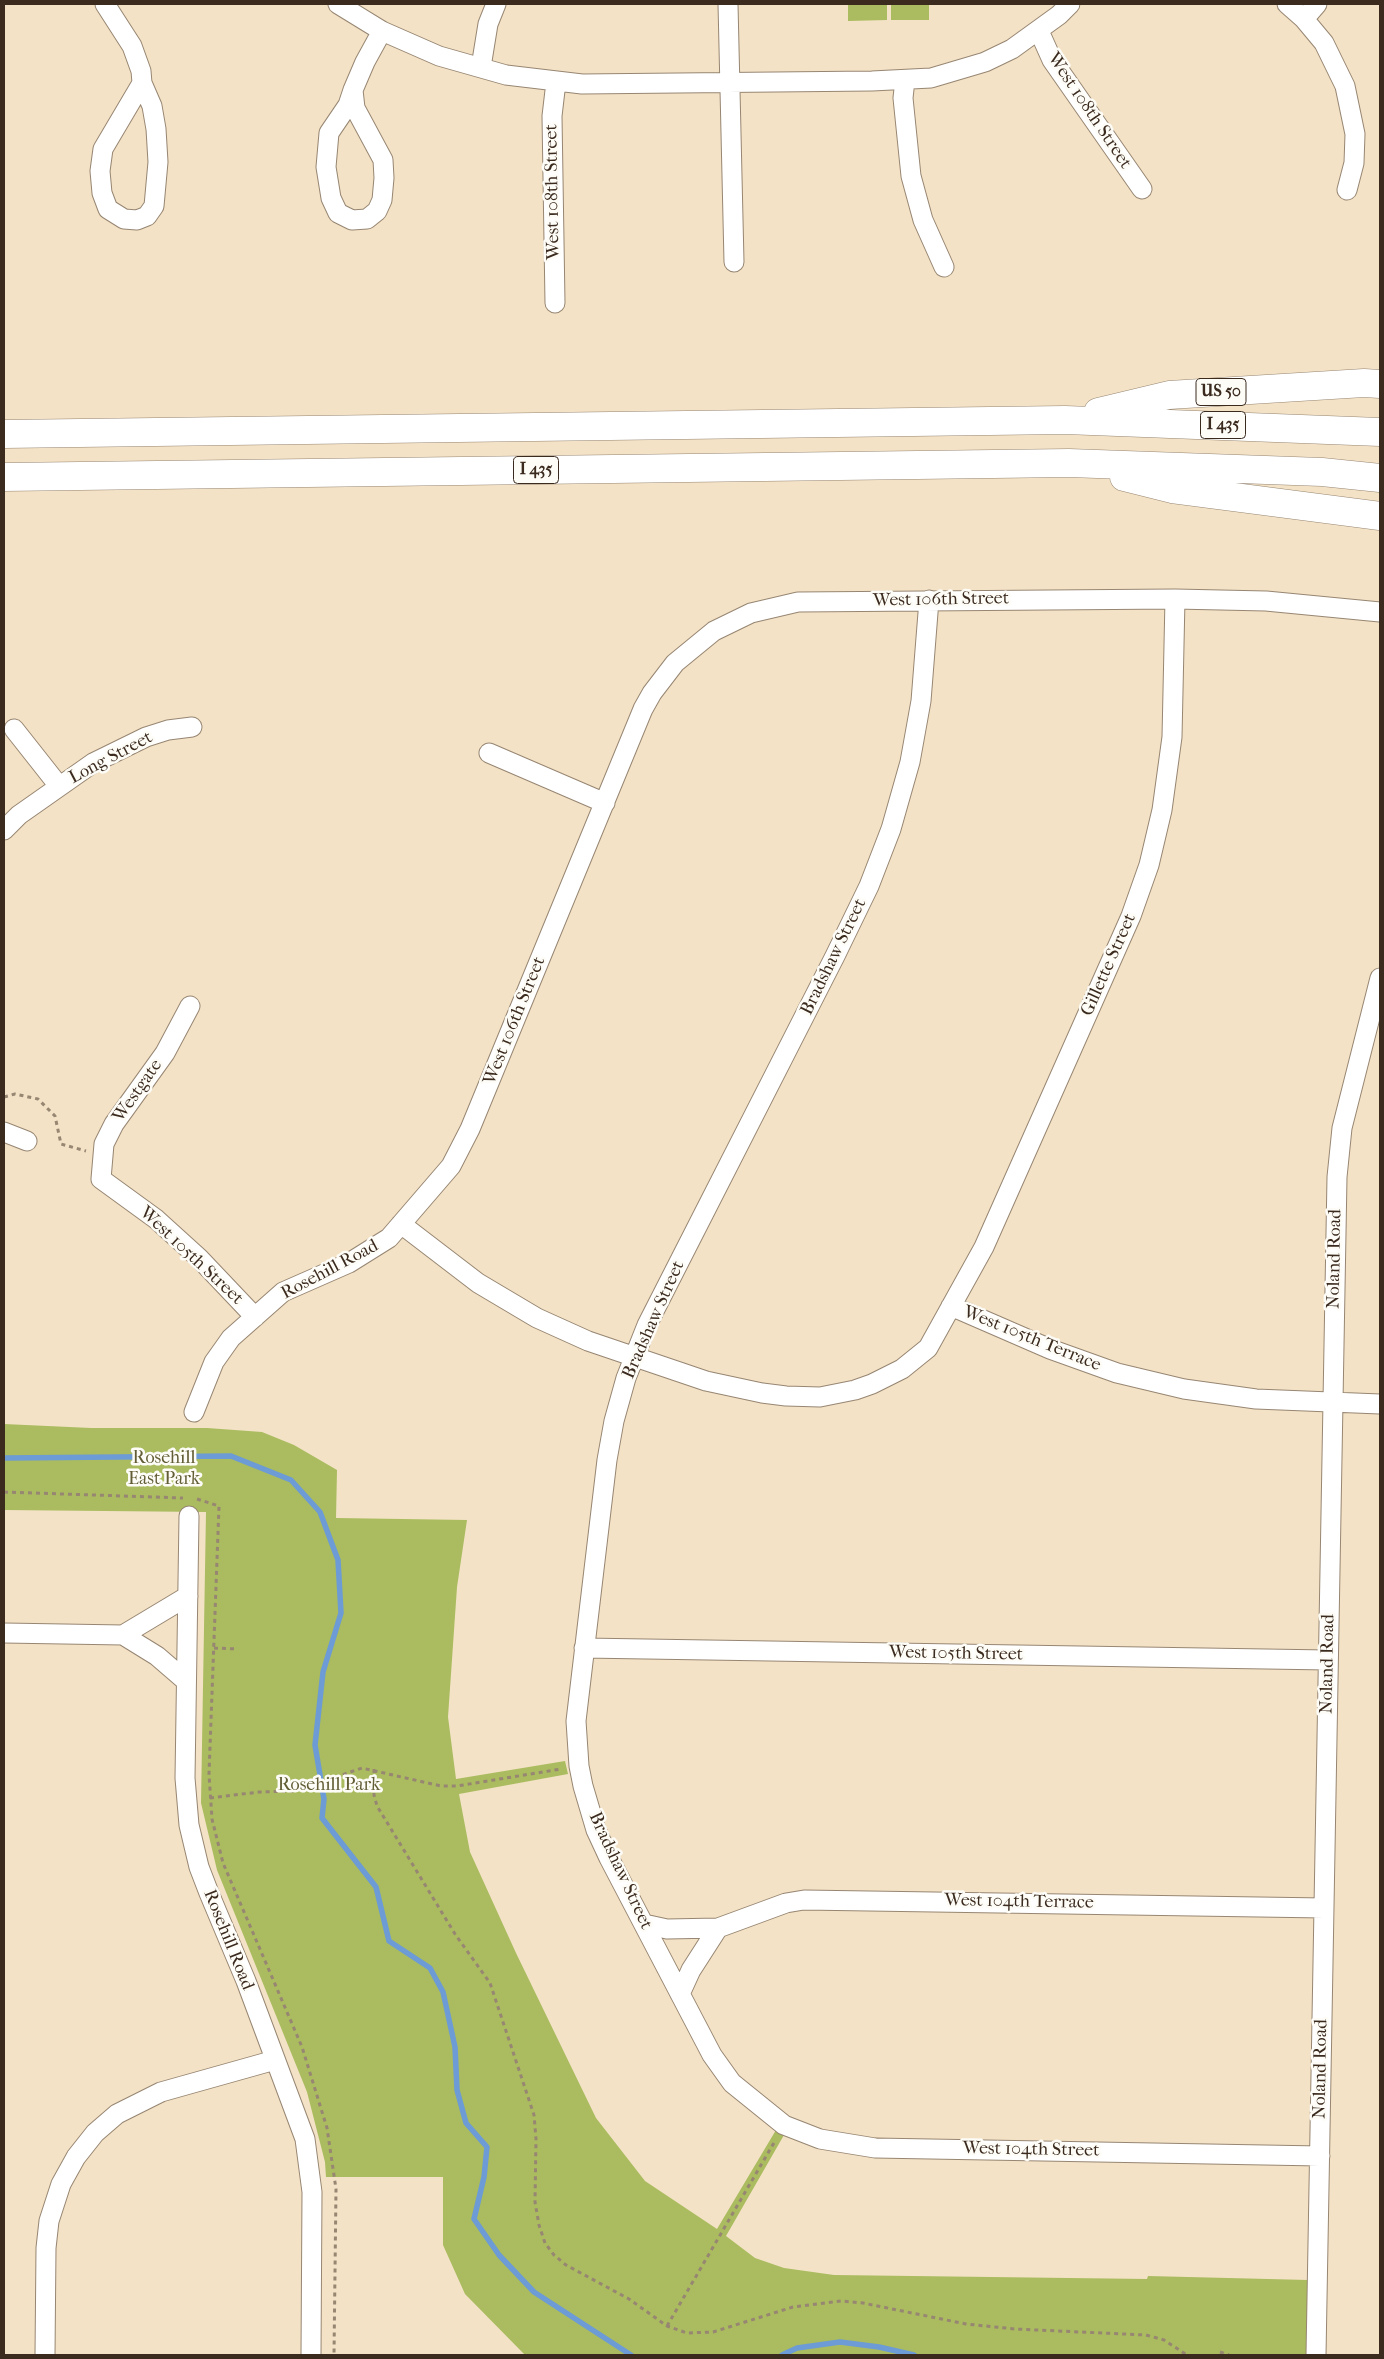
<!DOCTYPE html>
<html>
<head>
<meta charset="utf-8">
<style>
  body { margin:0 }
  #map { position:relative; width:1384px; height:2359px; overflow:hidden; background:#f3e2c6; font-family:"IM FELL French Canon",serif }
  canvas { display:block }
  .frame { position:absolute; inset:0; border:5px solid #3b2a1e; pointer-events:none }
</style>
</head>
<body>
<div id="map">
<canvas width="1384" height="2359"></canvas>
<div class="frame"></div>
</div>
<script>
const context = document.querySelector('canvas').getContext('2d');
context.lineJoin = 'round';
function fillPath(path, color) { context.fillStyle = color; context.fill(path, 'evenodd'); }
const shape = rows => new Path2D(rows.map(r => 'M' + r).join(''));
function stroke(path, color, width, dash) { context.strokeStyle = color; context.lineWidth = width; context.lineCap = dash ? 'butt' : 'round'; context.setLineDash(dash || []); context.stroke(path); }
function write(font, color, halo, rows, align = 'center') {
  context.font = font + ' "IM FELL French Canon",serif'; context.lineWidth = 5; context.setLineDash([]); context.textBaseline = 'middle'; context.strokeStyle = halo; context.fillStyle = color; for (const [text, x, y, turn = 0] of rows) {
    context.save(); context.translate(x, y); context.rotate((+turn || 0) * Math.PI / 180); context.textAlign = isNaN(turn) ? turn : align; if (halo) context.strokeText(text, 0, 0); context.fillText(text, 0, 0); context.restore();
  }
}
fillPath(shape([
  [848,4,887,4,887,20,848,21],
  [891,4,929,4,929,20,891,20],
  [4,1424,91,1428,207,1428,262,1432,294,1445,337,1470,336,1518,467,1520,457,1587,448,1717,456,1779,565,1761,568,1774,459,1794,470,1852,516,1953,596,2118,645,2181,717,2229,776,2130,784,2135,726,2236,755,2258,784,2268,834,2275,1147,2279,1148,2276,1308,2280,1306,2355,525,2355,465,2294,443,2245,443,2177,326,2177,325,2162,307,2092,217,1870,201,1803,206,1512,4,1510]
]), '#aabc5f');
stroke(shape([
  [4,1458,231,1456,291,1480,320,1512,338,1560,341,1613,323,1672,315,1745,324,1799,322,1818,376,1887,389,1941,430,1968,443,1992,455,2047,457,2090,466,2123,487,2147,484,2177,474,2219,499,2255,534,2292,631,2355],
  [782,2355,797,2348,840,2342,879,2347,914,2355]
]), '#6d9bd5', 5.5);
const minor = shape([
  [105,4,132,46,141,71,142,83,152,106,156,129,158,162,154,206,147,216,137,220,124,219,108,209,102,193,100,171,103,149,142,83],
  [338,4,382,31,439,56,506,75,582,84,872,81,931,78,985,62,1012,49,1059,15,1070,4],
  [728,4,734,262],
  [1287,4,1304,19,1324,43,1345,86,1355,134,1354,163,1347,190],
  [1304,19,1317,4],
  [1039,31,1052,60,1142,189],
  [481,67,488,24,496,4],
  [905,80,903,98,911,176,923,220,944,267],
  [353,90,355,108,383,160,384,178,382,200,377,211,367,219,352,220,338,213,331,198,326,167,329,133,348,105,353,90,365,62,382,31],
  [555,303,552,116,556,82],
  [929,600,921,701,910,762,891,829,869,886,835,956,647,1325,626,1378,614,1421,607,1460,576,1721,579,1766,583,1786,596,1830,609,1858,712,2055,732,2083,784,2125,820,2139,875,2148,1320,2156],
  [14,729,59,786],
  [489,753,605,803],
  [4,830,19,815,93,763,146,737,168,730,192,727],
  [190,1006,165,1053,114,1124,104,1144,101,1179,156,1219,199,1258,255,1317],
  [4,1132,27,1141],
  [401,1224,478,1283,537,1318,588,1341,706,1381,762,1393,786,1396,820,1397,855,1390,872,1384,902,1369,928,1348,984,1247,1131,916,1149,865,1162,810,1172,737,1175,599],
  [951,1306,1050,1349,1117,1373,1184,1389,1256,1399,1380,1404],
  [194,1412,214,1362,231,1338,283,1292,349,1263,389,1238,451,1166,470,1129,643,709,652,693,675,663,714,631,751,613,798,602,1175,599,1266,601,1380,612],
  [189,1516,185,1778,189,1825,199,1867,209,1893,246,1981,305,2139,312,2192,311,2355],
  [4,1633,123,1635,188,1596],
  [123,1635,157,1656,186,1681],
  [584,1648,1328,1660],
  [644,1924,667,1929,718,1928,786,1903,804,1900,1324,1908],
  [680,1994,691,1970,718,1928],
  [45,2355,46,2248,49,2221,61,2184,76,2157,95,2133,117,2114,161,2092,275,2060],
  [1316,2355,1337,1177,1342,1128,1380,978]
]);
const motorway = shape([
  [1098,412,1169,395,1364,383,1380,384],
  [4,434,1065,420,1380,432],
  [4,477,1069,463,1322,472,1380,478],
  [1124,477,1172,489,1380,516]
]);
stroke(minor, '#978672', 21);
stroke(motorway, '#978672', 29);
stroke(shape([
  [4,1097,15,1094,38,1099,55,1116,61,1144,86,1151],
  [4,1492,183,1498],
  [197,1499,219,1506,209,1774,212,1819,223,1863,302,2047,327,2128,336,2189,334,2355],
  [214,1648,238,1649],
  [374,1769,374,1795,377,1806,455,1934,490,1983,534,2115,536,2139,535,2202,539,2225,545,2243,554,2255,566,2265,629,2299,667,2326,687,2333,713,2332,793,2307,841,2301,863,2303,966,2324,1015,2329,1146,2335,1164,2340,1187,2355],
  [210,1798,259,1792,295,1791,362,1768,441,1786,457,1786,561,1769],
  [667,2326,775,2141],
  [1220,2352,1229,2355]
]), '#978672', 3, [4, 4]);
stroke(minor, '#fff', 19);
stroke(motorway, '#fff', 28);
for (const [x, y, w] of [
  [1221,392,50],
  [1223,425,45],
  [536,470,45]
]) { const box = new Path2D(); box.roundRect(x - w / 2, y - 13.5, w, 27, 4); context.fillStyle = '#fdfcf7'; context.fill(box); stroke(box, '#3b2a1e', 1); }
write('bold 16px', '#3b2a1e', null, [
  ["US 50",1221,392],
  ["I 435",1223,425],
  ["I 435",536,470]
]);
write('18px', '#3b2a1e', '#fdfcf7', [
  ["West 108th Street",1089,111,56],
  ["West 108th Street",553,192,-91],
  ["West 106th Street",941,600,-1],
  ["Long Street",111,758,-28],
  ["Bradshaw Street",834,957,-64],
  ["Gillette Street",1109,965,-66],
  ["West 106th Street",515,1021,-68],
  ["Westgate",138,1091,-55],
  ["West 105th Street",191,1256,43],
  ["Noland Road",1335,1259,-89],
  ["Rosehill Road",330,1270,-28],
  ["Bradshaw Street",654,1320,-66],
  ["West 105th Terrace",1032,1339,22],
  ["West 105th Street",956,1654,1],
  ["Noland Road",1328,1664,-89],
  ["Bradshaw Street",620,1871,65],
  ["West 104th Terrace",1019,1902,1],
  ["Rosehill Road",228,1940,68],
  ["Noland Road",1321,2069,-89],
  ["West 104th Street",1031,2150,1]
]);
write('18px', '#625d35', '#fdfcf7', [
  ["Rosehill",164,1459],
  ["East Park",164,1480],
  ["Rosehill Park",329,1786]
]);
</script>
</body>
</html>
